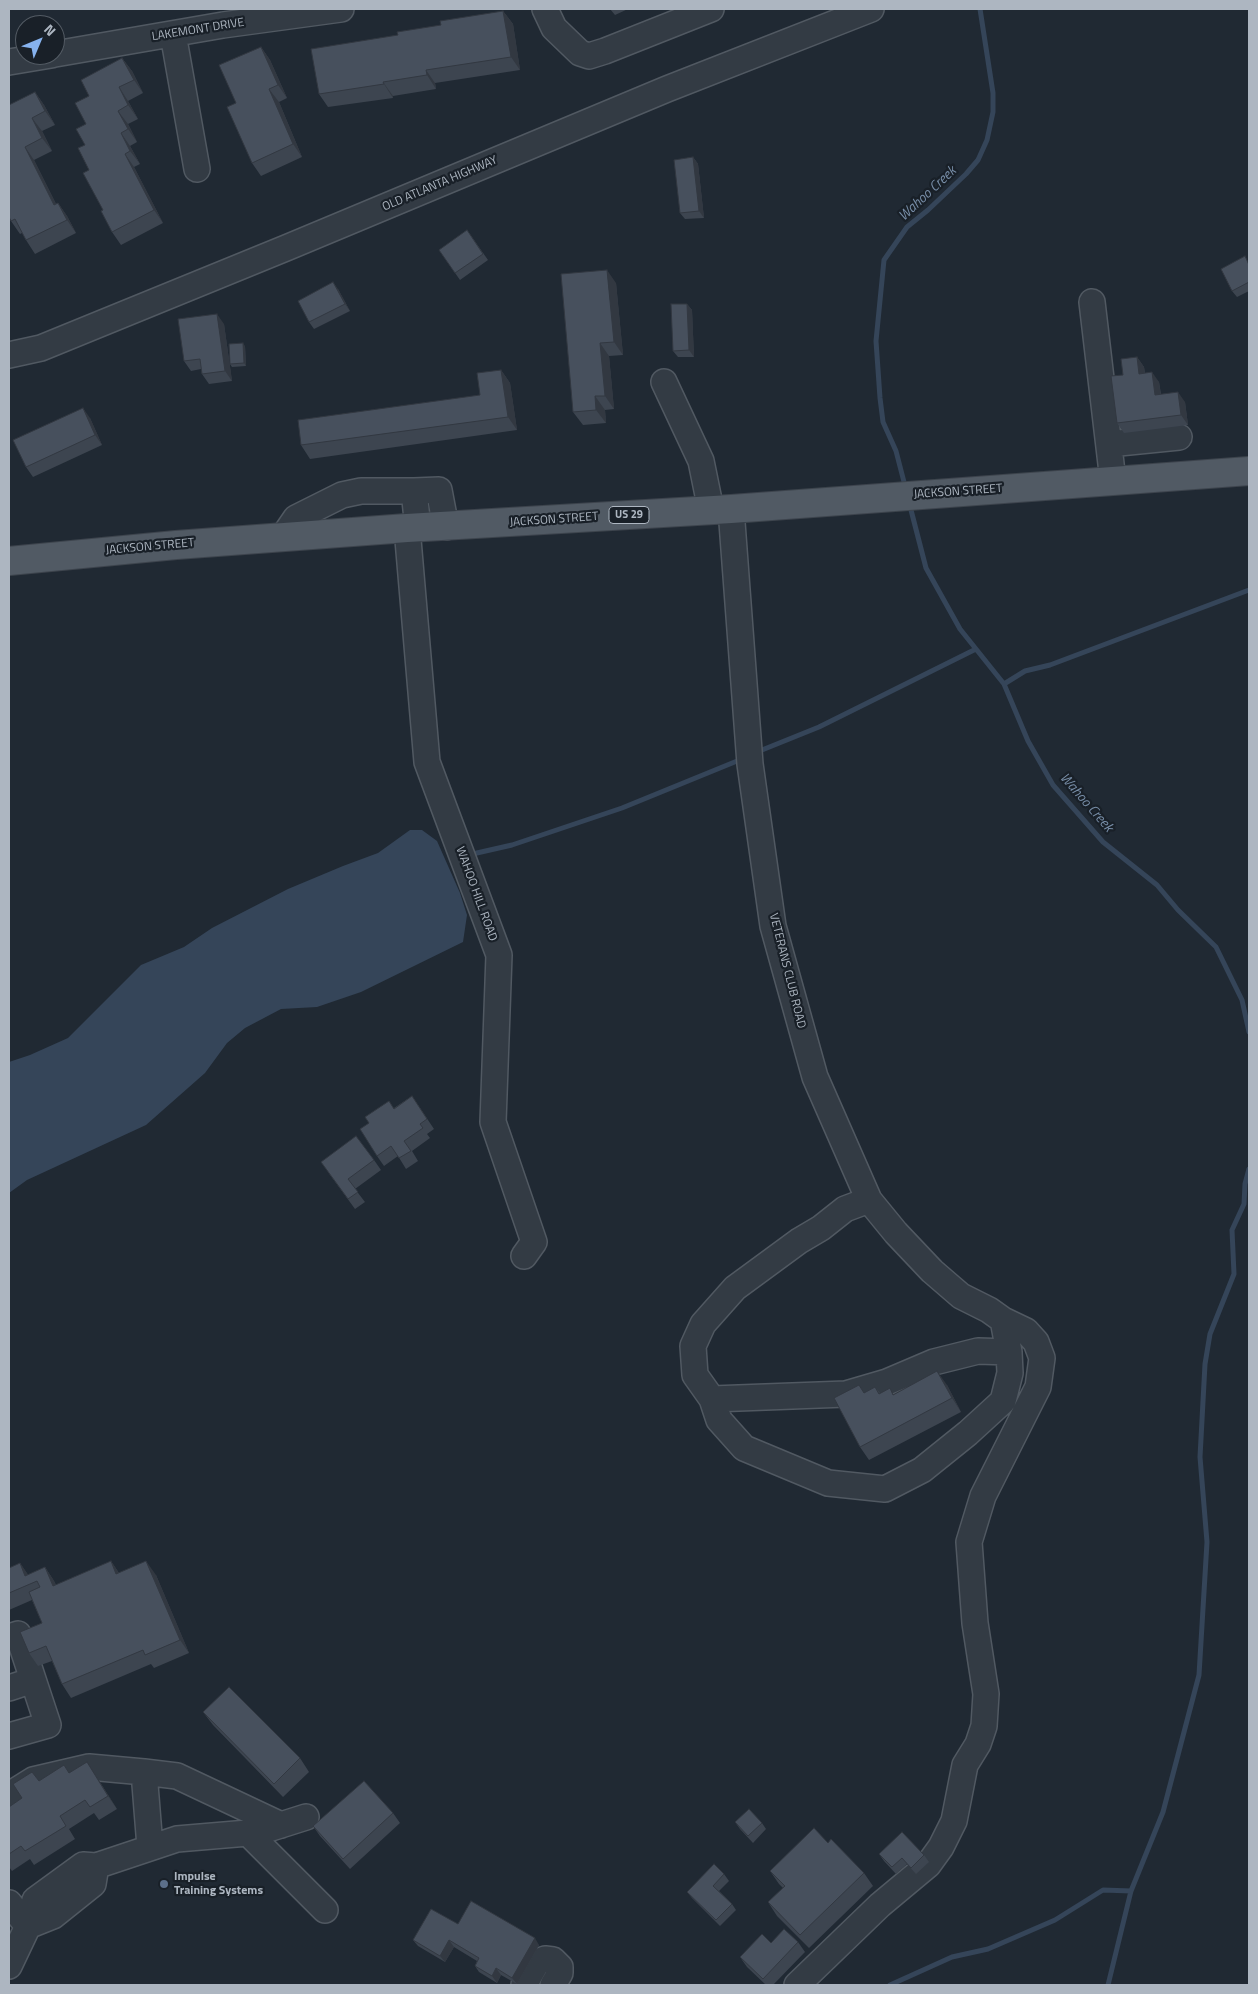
<!DOCTYPE html>
<html>
<head>
<meta charset="utf-8">
<style>
  body { margin:0 }
  #map { position:relative; width:1258px; height:1994px; overflow:hidden; background:#202933; font-family:"Titillium Web",sans-serif }
  canvas { display:block }
  .frame { position:absolute; inset:0; border:10px solid #adb6c1; pointer-events:none }
  .north { position:absolute; left:15px; top:15px; width:50px; height:50px; box-sizing:border-box; background:#192028; border:1px solid #545c65; border-radius:50%; rotate:45deg; font-size:14px; font-weight:700; line-height:20px; text-align:center; color:#adb6c1 }
  .north::after { content:''; display:block; margin:auto; width:18px; height:22px; background:#86b2ee; clip-path:polygon(50% 0,100% 100%,50% 72%,0 100%) }
</style>
</head>
<body>
<div id="map">
<canvas width="1258" height="1994"></canvas>
<div class="frame"></div>
<div class="north">N</div>
</div>
<script>
const context = document.querySelector('canvas').getContext('2d');
context.lineJoin = 'round';
function fillPath(path, color) { context.fillStyle = color; context.fill(path, 'evenodd'); }
const shape = rows => new Path2D(rows.map(r => 'M' + r).join(''));
function stroke(path, color, width, dash) { context.strokeStyle = color; context.lineWidth = width; context.lineCap = dash ? 'butt' : 'round'; context.setLineDash(dash || []); context.stroke(path); }
function write(font, color, halo, rows, align = 'center') {
  context.font = font + ' "Titillium Web",sans-serif'; context.lineWidth = 4.5; context.setLineDash([]); context.textBaseline = 'middle'; context.strokeStyle = halo; context.fillStyle = color; for (const [text, x, y, turn = 0] of rows) {
    context.save(); context.translate(x, y); context.rotate((+turn || 0) * Math.PI / 180); context.textAlign = isNaN(turn) ? turn : align; if (halo) context.strokeText(text, 0, 0); context.fillText(text, 0, 0); context.restore();
  }
}
fillPath(shape([
  [410,830,422,830,437,841,460,893,467,915,463,942,361,992,317,1007,281,1009,245,1028,227,1043,205,1073,146,1125,27,1180,9,1193,9,1062,30,1055,68,1038,141,965,184,947,212,928,288,889,343,866,378,853]
]), '#354559');
stroke(shape([
  [904,482,896,451,883,422,880,398,876,341,884,260,907,227,928,210,966,174,978,160,987,140,993,112,993,93,980,9],
  [911,510,926,568,960,629,1004,684,1028,741,1053,785,1103,842,1157,885,1178,910,1216,947,1242,1000,1249,1032],
  [1004,684,1025,671,1050,665,1249,590],
  [757,752,819,727,976,649],
  [468,855,512,845,622,808,742,759],
  [890,1985,952,1957,988,1949,1055,1920,1103,1890,1131,1891],
  [1108,1985,1131,1891,1163,1812,1199,1675,1207,1542,1200,1457,1205,1364,1210,1334,1234,1274,1232,1230,1244,1204,1245,1184,1249,1169]
]), '#354559', 5);
const minor = shape([
  [545,9,554,28,580,53,589,56,605,51,711,9],
  [173,34,197,169],
  [55,54,223,25,341,9],
  [9,62,51,55],
  [1092,302,1113,481],
  [9,355,41,348,286,248,667,89,871,9],
  [664,382,701,461,711,510],
  [1109,444,1179,437],
  [407,528,427,762,499,955,493,1122,534,1242,524,1256],
  [418,528,414,491,439,490,446,527],
  [283,537,296,518,342,495,361,491,414,491],
  [869,1200,845,1209,821,1228,799,1241,735,1288,703,1324,693,1346,695,1375,712,1399,719,1420,744,1448,828,1483,885,1489,922,1470,968,1433,1003,1401,1010,1373,1009,1352],
  [712,1399,846,1394,887,1382,934,1362,978,1351,1009,1352,1003,1320,989,1310,961,1296,932,1271,896,1233,869,1200,815,1077,773,926,750,764,731,509],
  [9,1637,18,1634,48,1725,9,1736],
  [9,1688,33,1680],
  [144,1772,150,1847],
  [9,1795,33,1780,89,1767,144,1772,177,1776,281,1825],
  [265,1830,306,1817],
  [9,1903,28,1926],
  [28,1926,53,1916,93,1884,96,1866],
  [9,1966,28,1926,35,1900,83,1865,96,1866,177,1839,248,1833,325,1910],
  [524,1985,537,1962,545,1959,553,1960,560,1967,560,1973,553,1985],
  [797,1985,880,1905,928,1865,941,1847,954,1821,965,1765,978,1744,984,1726,986,1694,975,1623,969,1542,983,1496,1038,1387,1042,1358,1036,1342,1026,1331,1003,1320]
]);
const major = shape([
  [9,561,176,545,407,528,731,509,1249,471]
]);
stroke(minor, '#515962', 28);
stroke(major, '#3d444d', 30);
stroke(minor, '#333b44', 25);
stroke(major, '#515a64', 28);
fillPath(shape([
  [610,9,628,9,615,15],
  [503,11,513,24,520,70,435,83,436,89,393,96,393,98,328,107,319,94,398,35],
  [261,47,270,60,287,98,279,102,302,157,261,176,252,163,236,103],
  [122,58,132,71,143,93,128,101,138,119,128,124,137,142,130,146,140,164,134,167,163,223,121,245,112,232,103,210,89,170,85,145,86,124,89,96],
  [35,92,44,105,55,125,42,131,52,151,34,160,56,204,58,203,67,216,76,233,35,254,26,240,22,233,20,234,11,221],
  [693,157,698,164,704,218,685,219,680,213],
  [467,230,488,260,460,280,439,250],
  [1249,263,1249,291,1237,297,1232,291],
  [616,283,623,355,609,356,614,409,605,410,606,423,583,425,573,412],
  [338,289,350,311,314,329,309,322],
  [687,304,692,310,694,357,678,357,673,351],
  [224,324,232,381,209,384,202,374,201,369,191,371,184,361],
  [245,346,246,366,232,367,230,364],
  [1137,357,1144,367,1145,373,1159,382,1161,394,1185,402,1188,425,1124,433,1117,423,1123,375],
  [501,370,510,383,517,430,310,459,301,445,480,395],
  [90,418,102,445,33,477,26,467],
  [412,1096,434,1129,427,1134,430,1138,412,1151,418,1161,406,1169,398,1156,384,1166,377,1156,394,1108],
  [374,1160,381,1170,355,1189,365,1202,355,1209,328,1172],
  [947,1385,961,1412,869,1460,860,1447,865,1392,875,1387,880,1393,894,1394],
  [111,1561,119,1573,156,1575,189,1653,154,1668,151,1664,71,1698,62,1684,52,1661,38,1666,29,1653,42,1623,32,1600,9,1610,9,1568,20,1563,28,1575,45,1567,54,1581,56,1585],
  [203,1712,300,1758,309,1772,283,1797,213,1725],
  [32,1772,39,1781,70,1773,96,1776,117,1809,99,1820,94,1813,69,1829,75,1839,34,1865,30,1859,12,1871,9,1867,9,1807,22,1798],
  [393,1813,400,1823,350,1869,320,1836,313,1826],
  [735,1822,762,1823,766,1829,753,1843,740,1829],
  [828,1843,864,1873,873,1886,809,1948,777,1916,768,1902,783,1888,779,1884,770,1871],
  [879,1854,924,1855,929,1862,916,1874,907,1864,896,1874,884,1861],
  [724,1874,729,1881,719,1891,732,1904,736,1910,720,1926,692,1898,687,1892],
  [458,1924,539,1945,517,1984,501,1975,497,1983,479,1972,475,1966,477,1961,454,1947,445,1962,418,1946,413,1940],
  [798,1942,805,1952,773,1985,766,1985,747,1967,740,1957,771,1943]
]), '#3d4550');
fillPath(shape([
  [503,11,513,24,520,70,511,57],
  [261,47,270,60,287,98,278,85],
  [122,58,132,71,143,93,134,80],
  [426,70,435,83,436,89,427,75],
  [383,82,393,96,393,98,384,84],
  [119,87,128,101,138,119,128,105],
  [269,89,279,102,302,157,293,144],
  [35,92,44,105,55,125,45,111],
  [118,111,128,124,137,142,128,129],
  [32,118,42,131,52,151,42,138],
  [121,133,130,146,140,164,130,151],
  [25,147,34,160,63,218,54,205],
  [125,154,134,167,163,223,154,210],
  [693,157,698,164,704,218,699,211],
  [58,203,67,216,76,233,67,220],
  [607,270,616,283,623,355,614,342],
  [333,282,338,289,350,311,345,304],
  [687,304,692,310,694,357,689,350],
  [217,314,224,324,232,381,225,371],
  [243,343,245,346,246,366,244,363],
  [600,343,609,356,614,409,605,396],
  [1137,357,1144,367,1146,384,1139,374],
  [501,370,510,383,517,430,508,417],
  [1152,372,1159,382,1162,405,1155,395],
  [1178,392,1185,402,1188,425,1181,415],
  [595,396,605,410,606,423,596,410],
  [83,408,90,418,102,445,95,435],
  [937,1371,947,1385,961,1412,952,1398],
  [111,1561,120,1575,116,1574],
  [146,1561,156,1575,189,1653,180,1640],
  [20,1563,29,1576,25,1576],
  [45,1567,54,1581,62,1599,53,1586],
  [87,1762,96,1776,117,1809,108,1796],
  [535,1938,539,1945,517,1984,512,1978],
  [449,1940,454,1947,445,1962,440,1956],
  [496,1968,501,1975,497,1983,492,1976]
]), '#323841');
const building = shape([
  [503,11,511,57,426,70,427,75,383,82,384,84,319,94,311,49,398,35,397,32,441,25,440,21,503,11],
  [261,47,278,85,269,89,293,144,252,163,227,107,236,103,219,65,261,47],
  [122,58,134,80,119,87,128,105,118,111,128,129,121,133,130,151,125,154,154,210,112,232,101,211,103,210,83,173,89,170,78,148,85,145,76,129,86,124,75,103,89,96,81,80,122,58],
  [35,92,45,111,32,118,42,138,25,147,54,205,58,203,67,220,26,240,15,219,11,221,9,217,9,105,35,92],
  [693,157,699,211,680,213,674,160,693,157],
  [467,230,483,254,455,273,439,250,467,230],
  [1245,256,1249,265,1249,282,1232,291,1221,269,1245,256],
  [607,270,614,342,600,343,605,396,595,396,596,410,573,412,561,274,607,270],
  [333,282,345,304,309,322,298,301,333,282],
  [671,304,687,304,689,350,673,351,671,304],
  [217,314,225,371,202,374,200,359,184,361,178,319,217,314],
  [243,343,244,363,230,364,229,344,243,343],
  [1137,357,1139,374,1152,372,1155,395,1178,392,1181,415,1117,423,1111,376,1123,375,1121,359,1137,357],
  [501,370,508,417,301,445,298,420,480,395,477,373,501,370],
  [83,408,95,435,26,467,13,440,83,408],
  [412,1096,427,1119,420,1124,423,1128,404,1141,411,1151,399,1158,391,1146,377,1156,360,1129,369,1123,365,1117,389,1101,394,1109,412,1096],
  [356,1136,374,1160,348,1179,358,1192,348,1199,321,1162,356,1136],
  [937,1371,952,1398,860,1447,834,1398,859,1385,864,1393,875,1387,879,1394,890,1388,893,1395,937,1371],
  [111,1561,116,1574,146,1561,180,1640,145,1655,143,1650,62,1684,46,1646,29,1653,20,1632,42,1623,29,1592,40,1587,37,1581,9,1593,9,1568,20,1563,25,1576,45,1567,53,1586,111,1561],
  [229,1687,300,1758,274,1784,203,1712,229,1687],
  [87,1762,108,1796,90,1807,85,1800,60,1816,66,1826,25,1851,21,1846,9,1854,9,1807,22,1798,13,1784,32,1772,39,1781,64,1765,69,1773,87,1762],
  [364,1781,393,1813,343,1859,313,1826,364,1781],
  [749,1809,762,1823,748,1836,735,1822,749,1809],
  [814,1828,828,1843,831,1839,864,1873,800,1935,768,1902,785,1886,770,1871,814,1828],
  [902,1832,924,1855,911,1868,902,1858,892,1867,879,1854,902,1832],
  [714,1864,724,1874,713,1886,732,1904,716,1920,687,1892,714,1864],
  [471,1901,535,1938,512,1978,496,1968,492,1976,475,1966,479,1958,449,1940,440,1956,413,1940,431,1909,458,1924,471,1901],
  [784,1929,798,1942,763,1979,740,1957,762,1934,771,1943,784,1929]
]);
fillPath(building, '#47505d');
stroke(building, '#323841', 1);
for (const [x, y, r, color] of [
  [164,1884,5,"#5c6f8a"]
]) { const dot = new Path2D(); dot.arc(x, y, r, 0, 2 * Math.PI); context.fillStyle = color; context.fill(dot); stroke(dot, '#192028', 2); }
for (const [x, y, w] of [
  [629,515,40]
]) { const box = new Path2D(); box.roundRect(x - w / 2, y - 8.5, w, 17, 4); context.fillStyle = '#192028'; context.fill(box); stroke(box, '#adb6c1', 1); }
write('bold 11px', '#adb6c1', null, [
  ["US 29",629,515]
]);
write('12px', '#adb6c1', '#192028', [
  ["LAKEMONT DRIVE",198,30,-9],
  ["OLD ATLANTA HIGHWAY",440,184,-23],
  ["JACKSON STREET",958,492,-4],
  ["JACKSON STREET",554,520,-4],
  ["JACKSON STREET",150,547,-5],
  ["WAHOO HILL ROAD",476,894,70],
  ["VETERANS CLUB ROAD",787,971,76]
]);
write('bold 12px', '#adb6c1', '#192028', [
  ["Impulse",174,1877],
  ["Training Systems",174,1891]
], 'left');
write('italic 14px', '#788ea8', '#192028', [
  ["Wahoo Creek",928,194,-43],
  ["Wahoo Creek",1086,803,49]
]);
</script>
</body>
</html>
